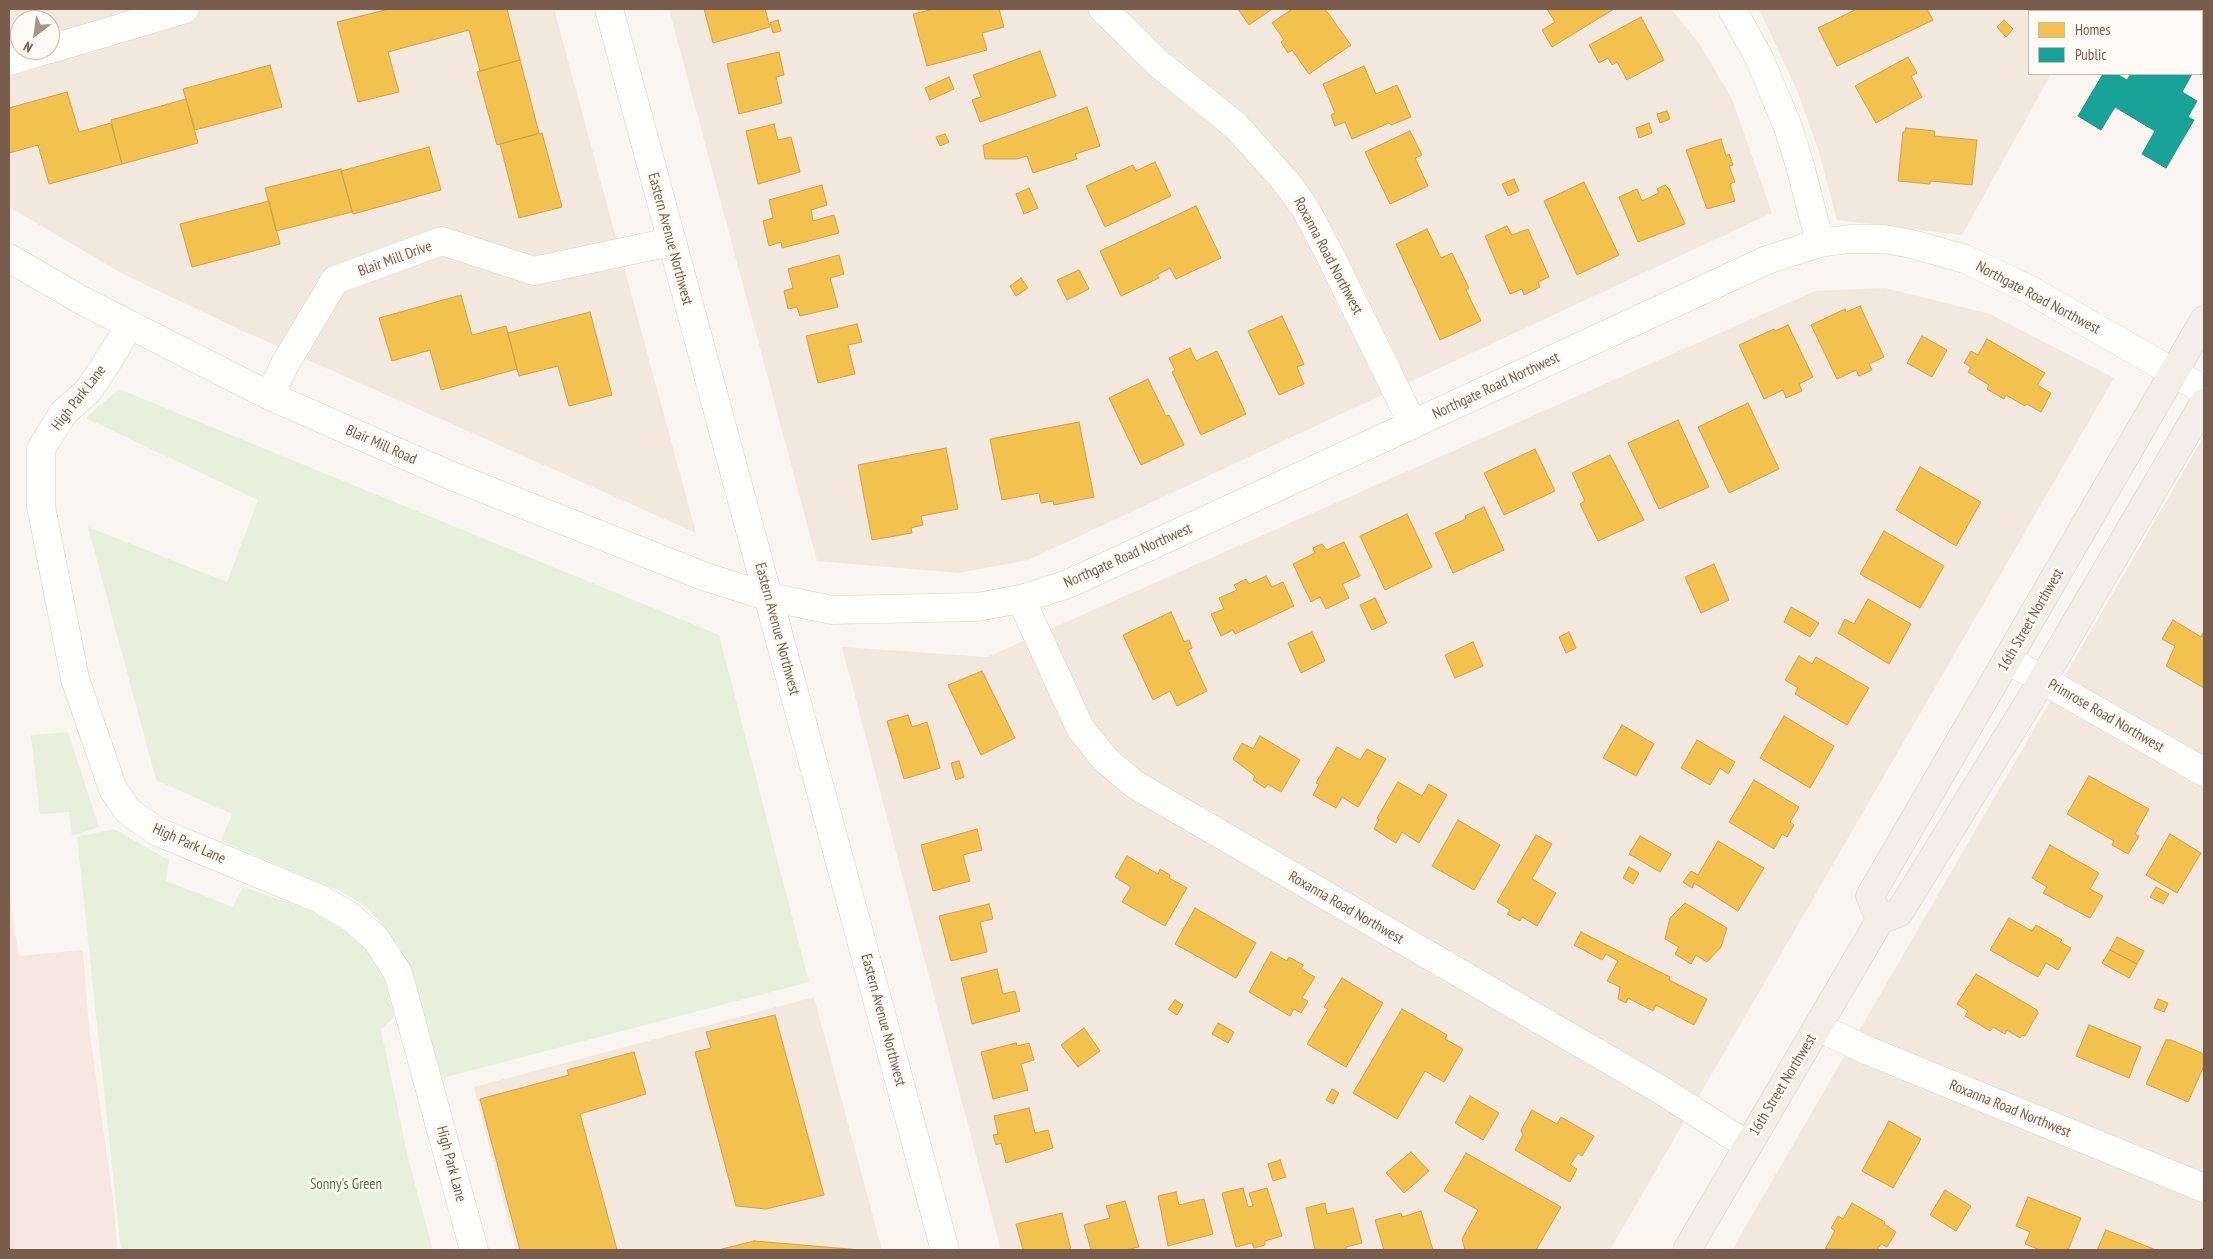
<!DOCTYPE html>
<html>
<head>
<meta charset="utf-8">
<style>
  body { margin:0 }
  #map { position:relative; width:2213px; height:1259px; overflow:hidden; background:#f9f5f0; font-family:"PT Sans Narrow",sans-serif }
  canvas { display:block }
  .frame { position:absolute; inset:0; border:10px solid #7a5c4d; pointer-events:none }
  .legend { position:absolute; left:2028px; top:10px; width:175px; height:65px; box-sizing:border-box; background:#fffaf3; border:1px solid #cabbb1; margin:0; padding:6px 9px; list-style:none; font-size:15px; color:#7a5c4d }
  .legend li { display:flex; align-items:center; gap:10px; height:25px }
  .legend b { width:25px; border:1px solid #cabbb1 }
  .north { position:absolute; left:10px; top:10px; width:50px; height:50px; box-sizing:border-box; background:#fffaf3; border:1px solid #cabbb1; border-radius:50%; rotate:210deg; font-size:14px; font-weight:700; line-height:20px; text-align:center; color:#7a5c4d }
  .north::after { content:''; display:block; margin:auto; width:18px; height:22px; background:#a69286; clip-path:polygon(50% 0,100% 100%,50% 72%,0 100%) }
</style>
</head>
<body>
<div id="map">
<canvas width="2213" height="1259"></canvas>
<div class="frame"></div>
<ul class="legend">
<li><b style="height:14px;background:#f2c14e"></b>Homes</li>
<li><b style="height:14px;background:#17a398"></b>Public</li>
</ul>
<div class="north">N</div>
</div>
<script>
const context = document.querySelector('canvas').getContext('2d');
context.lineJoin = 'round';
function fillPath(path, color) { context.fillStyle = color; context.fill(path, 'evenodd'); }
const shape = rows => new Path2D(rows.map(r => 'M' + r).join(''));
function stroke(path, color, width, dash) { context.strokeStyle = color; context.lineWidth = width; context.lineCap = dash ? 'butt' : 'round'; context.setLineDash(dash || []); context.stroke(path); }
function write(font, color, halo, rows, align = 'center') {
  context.font = font + ' "PT Sans Narrow",sans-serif'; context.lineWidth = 5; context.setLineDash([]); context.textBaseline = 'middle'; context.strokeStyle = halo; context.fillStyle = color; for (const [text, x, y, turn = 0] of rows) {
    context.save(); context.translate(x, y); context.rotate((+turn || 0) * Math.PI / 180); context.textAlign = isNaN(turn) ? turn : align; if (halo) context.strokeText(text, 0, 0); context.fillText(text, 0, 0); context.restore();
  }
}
fillPath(shape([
  [9,9,554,9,696,533,241,330,123,274,9,207],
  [20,20,50,20,50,50,20,50],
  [669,9,1671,9,1700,45,1732,99,1772,213,1028,560,959,573,817,561],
  [1759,9,2086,9,2085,11,2029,11,2029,74,2051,74,1962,235,1837,220,1819,152,1797,90],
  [1885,288,1990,314,2114,378,1610,1250,1001,1250,842,647,987,657,1815,291],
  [2204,436,2204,1250,1732,1250],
  [814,997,882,1250,516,1250,474,1087]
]), '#f2e8de');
fillPath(shape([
  [9,896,19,956,83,950,89,1028,113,1198,117,1250,9,1250]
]), '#f6e8e1');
fillPath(shape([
  [119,389,719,635,809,982,439,1079,400,947,367,907,340,891,221,841,232,814,156,780,88,527,227,582,258,500,86,418],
  [68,732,99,827,72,836,69,812,40,814,31,735],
  [114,829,169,860,166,881,233,907,243,887,310,910,359,940,386,982,394,1017,381,1030,409,1162,433,1250,121,1250,77,837]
]), '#e7f0db');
const homes = shape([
  [389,9,507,9,520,60,480,71,469,30,388,52,399,92,358,102,337,22,389,9],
  [704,9,765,9,770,27,713,43,704,9],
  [934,9,999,9,1004,27,982,33,987,50,927,66,913,14,934,9],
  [1238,9,1272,9,1249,25,1238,9],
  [1292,9,1325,9,1351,45,1309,74,1292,50,1288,53,1281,42,1284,40,1272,23,1292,9],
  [1547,9,1614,9,1552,47,1542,30,1555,22,1547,9],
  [1857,9,1927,9,1933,20,1837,66,1818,28,1857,9],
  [1641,17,1664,60,1627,80,1617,62,1612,65,1608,58,1599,63,1589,45,1641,17],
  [778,20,781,31,773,33,770,23,778,20],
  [2004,20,2013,29,2006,37,1997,27,2004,20],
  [1040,51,1056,96,980,122,972,100,981,97,973,75,1040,51],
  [779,52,784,75,776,77,782,103,739,114,727,64,779,52],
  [1908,57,1917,73,1911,76,1922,97,1876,123,1855,86,1908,57],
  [520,60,539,133,497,145,477,72,520,60],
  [270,65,282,107,195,130,183,89,270,65],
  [1364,66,1376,94,1397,85,1411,117,1391,125,1389,123,1352,139,1345,122,1335,126,1331,115,1335,113,1323,84,1364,66],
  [949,77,954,89,930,100,925,88,949,77],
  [67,92,79,132,111,123,122,164,49,184,38,145,9,153,9,108,67,92],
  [186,99,198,143,122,164,111,120,186,99],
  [1087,107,1100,146,1075,154,1077,159,1033,173,1027,156,1017,159,985,159,983,145,1087,107],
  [1667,111,1670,119,1660,123,1657,114,1667,111],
  [1649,123,1652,133,1639,138,1636,128,1649,123],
  [774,124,778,140,791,137,800,172,758,184,746,131,774,124],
  [1906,128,1935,131,1934,136,1977,140,1972,185,1930,181,1930,184,1898,181,1903,132,1905,132,1906,128],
  [1410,131,1422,155,1415,158,1428,186,1390,204,1365,152,1410,131],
  [542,133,562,207,519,218,500,144,542,133],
  [945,134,949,142,940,146,936,137,945,134],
  [1721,139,1726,156,1729,154,1733,165,1729,166,1735,182,1730,184,1735,201,1707,209,1686,150,1721,139],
  [429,147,441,190,353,214,341,171,429,147],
  [1155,162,1171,196,1105,227,1086,186,1133,165,1136,171,1155,162],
  [341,169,352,212,276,231,265,188,341,169],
  [1514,179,1519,191,1508,196,1502,184,1514,179],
  [1584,182,1619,255,1577,275,1544,201,1584,182],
  [822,185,827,205,811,210,813,221,834,215,839,233,782,248,781,242,769,246,763,221,773,218,769,200,822,185],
  [1665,185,1669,189,1685,224,1638,242,1619,197,1637,189,1642,201,1659,193,1657,189,1665,185],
  [1029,188,1038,208,1024,214,1016,194,1029,188],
  [269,201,280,244,192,267,180,224,269,201],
  [1196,206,1221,258,1176,279,1170,268,1157,275,1159,278,1121,296,1100,251,1196,206],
  [1507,226,1512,235,1528,229,1549,277,1538,282,1540,287,1524,295,1522,289,1510,294,1485,236,1507,226],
  [1427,229,1441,258,1452,253,1469,288,1466,290,1481,321,1440,340,1396,244,1427,229],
  [839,255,844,274,830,278,838,307,800,316,797,307,788,309,784,291,793,288,788,269,839,255],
  [1079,270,1089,289,1067,300,1057,280,1079,270],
  [1021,278,1028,288,1016,296,1010,286,1021,278],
  [461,295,472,335,506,326,517,369,441,390,430,350,392,361,379,318,461,295],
  [1860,306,1884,357,1869,364,1872,370,1859,376,1856,370,1837,379,1811,325,1845,309,1846,312,1860,306],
  [590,312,612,395,569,406,558,366,519,376,508,333,590,312],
  [1282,316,1304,364,1297,367,1304,384,1279,395,1248,331,1282,316],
  [857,324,862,342,848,345,855,374,818,383,806,336,857,324],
  [1788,325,1813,377,1799,384,1802,391,1786,398,1783,390,1764,399,1739,345,1774,329,1775,331,1788,325],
  [1922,336,1947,350,1932,377,1907,363,1922,336],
  [1987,339,2045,373,2037,385,2051,393,2041,412,2027,404,2025,406,2006,395,2004,399,1987,389,1989,385,1968,372,1971,367,1964,363,1971,351,1978,355,1987,339],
  [1190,348,1196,361,1217,351,1246,414,1201,435,1172,372,1175,370,1169,358,1190,348],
  [1148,379,1166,416,1169,415,1184,445,1141,465,1109,398,1148,379],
  [1748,403,1779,469,1729,493,1698,427,1748,403],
  [1678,420,1709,487,1659,509,1628,443,1678,420],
  [1079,422,1094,497,1054,505,1053,501,1041,503,1039,493,1002,500,990,439,1079,422],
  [946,448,958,509,921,516,923,525,911,528,912,533,872,540,858,465,946,448],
  [1535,449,1555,491,1504,515,1484,473,1535,449],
  [1610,455,1644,520,1598,541,1580,504,1585,501,1572,473,1610,455],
  [1920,467,1981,502,1956,546,1896,510,1920,467],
  [1484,507,1504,550,1453,573,1435,533,1466,519,1465,516,1484,507],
  [1407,514,1432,567,1385,590,1360,536,1407,514],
  [1884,531,1944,566,1920,608,1860,574,1884,531],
  [1344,542,1360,576,1342,584,1349,598,1326,609,1320,597,1311,602,1293,564,1315,553,1313,548,1322,544,1327,550,1344,542],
  [1714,564,1729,600,1701,613,1685,577,1714,564],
  [1266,576,1272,587,1283,582,1294,606,1235,634,1233,630,1221,636,1211,614,1224,609,1219,598,1237,590,1234,585,1246,579,1249,584,1266,576],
  [1375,598,1387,623,1372,630,1360,605,1375,598],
  [1868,599,1911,624,1889,664,1838,633,1845,619,1854,624,1868,599],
  [1791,607,1819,623,1810,637,1784,622,1791,607],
  [1171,612,1184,642,1189,640,1192,648,1188,650,1207,691,1177,706,1170,691,1153,700,1123,635,1171,612],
  [2173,620,2201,637,2204,631,2204,688,2166,666,2175,646,2162,639,2173,620],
  [1312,632,1325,661,1301,673,1288,643,1312,632],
  [1569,632,1576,648,1566,653,1559,637,1569,632],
  [1473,642,1483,666,1455,678,1445,655,1473,642],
  [1799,656,1812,664,1816,657,1869,688,1847,725,1795,694,1798,688,1785,680,1799,656],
  [982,671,1015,738,981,755,948,685,982,671],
  [908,715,912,727,927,722,940,768,904,779,887,721,908,715],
  [1784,716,1834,746,1810,788,1760,758,1784,716],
  [1622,725,1654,744,1636,776,1603,758,1622,725],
  [1260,736,1300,760,1281,792,1268,784,1265,788,1253,780,1255,776,1233,759,1242,743,1253,749,1260,736],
  [1697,740,1735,762,1728,774,1720,768,1710,785,1681,768,1697,740],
  [1337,747,1360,760,1367,749,1386,759,1358,807,1342,797,1336,808,1313,795,1319,784,1316,783,1337,747],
  [959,761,964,777,956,780,951,763,959,761],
  [2089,776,2149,809,2135,834,2139,836,2128,854,2112,845,2114,841,2067,814,2089,776],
  [1754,780,1799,807,1790,822,1794,825,1787,837,1782,834,1774,849,1729,822,1754,780],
  [1398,782,1422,796,1429,784,1447,795,1419,843,1402,832,1396,843,1374,829,1379,819,1377,818,1398,782],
  [1458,820,1500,845,1474,890,1432,866,1458,820],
  [977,829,982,850,963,855,970,881,933,891,921,845,977,829],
  [2170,834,2201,853,2177,893,2146,875,2170,834],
  [1536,835,1552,844,1532,879,1556,893,1537,926,1522,917,1520,921,1507,914,1510,910,1497,902,1536,835],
  [1640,836,1671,854,1660,872,1629,854,1640,836],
  [1718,841,1764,868,1738,911,1694,883,1692,888,1683,882,1691,871,1698,875,1718,841],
  [2050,845,2099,873,2090,889,2103,896,2090,918,2043,893,2047,887,2032,878,2050,845],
  [1127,856,1158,874,1160,869,1170,875,1169,878,1187,888,1165,926,1122,902,1131,887,1115,877,1127,856],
  [1629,867,1639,873,1633,884,1623,878,1629,867],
  [2156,887,2169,894,2163,904,2150,897,2156,887],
  [1685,903,1727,928,1721,947,1707,962,1696,955,1691,964,1675,954,1679,947,1665,939,1670,918,1685,903],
  [989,904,993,919,980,922,987,952,951,961,939,916,989,904],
  [1195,908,1256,943,1236,978,1175,944,1195,908],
  [2009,918,2032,931,2036,925,2062,940,2060,942,2071,948,2058,970,2046,963,2038,977,1990,950,2009,918],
  [1581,932,1670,977,1669,980,1707,999,1694,1025,1656,1005,1653,1011,1628,998,1626,1003,1618,999,1620,987,1607,981,1618,961,1606,954,1602,960,1574,945,1581,932],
  [2117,937,2144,951,2137,964,2110,950,2117,937],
  [2110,950,2137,964,2129,978,2102,963,2110,950],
  [1271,952,1287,961,1289,957,1303,965,1301,969,1315,977,1302,998,1308,1001,1301,1013,1294,1009,1290,1016,1249,992,1271,952],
  [997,969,1003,994,1015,991,1020,1011,972,1024,961,978,997,969],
  [1976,974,2037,1010,2038,1013,2025,1036,2022,1035,2020,1038,2007,1030,2005,1034,1993,1027,1990,1031,1965,1016,1968,1011,1957,1004,1976,974],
  [1342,978,1383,1003,1346,1067,1307,1044,1328,1009,1324,1007,1342,978],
  [2158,999,2168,1003,2164,1012,2154,1008,2158,999],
  [1175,1000,1183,1005,1177,1015,1168,1009,1175,1000],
  [1402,1009,1447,1035,1445,1039,1463,1049,1444,1082,1425,1071,1397,1119,1353,1093,1402,1009],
  [775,1015,824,1195,766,1209,736,1206,695,1052,711,1048,706,1032,775,1015],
  [1218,1023,1234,1032,1228,1043,1212,1034,1218,1023],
  [2089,1025,2141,1047,2129,1078,2076,1056,2089,1025],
  [1084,1028,1100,1051,1078,1067,1061,1045,1084,1028],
  [2166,1040,2171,1040,2202,1053,2204,1056,2204,1066,2188,1102,2146,1084,2166,1040],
  [1016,1043,1017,1046,1029,1043,1034,1060,1021,1064,1028,1090,993,1099,981,1052,1016,1043],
  [634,1052,646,1094,580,1114,617,1250,520,1250,480,1099,569,1075,567,1070,634,1052],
  [1332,1089,1339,1093,1333,1104,1326,1100,1332,1089],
  [1470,1096,1499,1113,1483,1140,1455,1123,1470,1096],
  [1029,1108,1035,1133,1048,1130,1053,1148,1006,1163,1001,1143,996,1145,993,1135,998,1134,994,1116,1029,1108],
  [1532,1110,1557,1124,1561,1117,1594,1136,1582,1156,1578,1153,1570,1165,1577,1169,1570,1182,1515,1150,1523,1135,1521,1130,1532,1110],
  [1889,1121,1921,1139,1893,1188,1862,1171,1889,1121],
  [1411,1152,1429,1171,1404,1193,1386,1173,1411,1152],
  [1466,1153,1561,1207,1536,1250,1465,1250,1462,1239,1478,1210,1444,1191,1466,1153],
  [1280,1160,1286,1177,1273,1181,1268,1164,1280,1160],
  [1243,1188,1248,1207,1253,1206,1249,1193,1267,1188,1282,1236,1265,1241,1265,1245,1254,1248,1252,1243,1236,1247,1222,1193,1243,1188],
  [1945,1190,1971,1206,1956,1231,1930,1215,1945,1190],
  [1176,1192,1179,1205,1204,1199,1213,1234,1168,1246,1158,1196,1176,1192],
  [2028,1197,2081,1218,2068,1250,2040,1250,2025,1244,2030,1232,2016,1226,2028,1197],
  [1125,1201,1139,1247,1126,1250,1091,1250,1084,1225,1110,1218,1106,1206,1125,1201],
  [1325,1203,1327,1214,1353,1208,1362,1243,1346,1247,1346,1250,1315,1250,1306,1208,1325,1203],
  [1852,1203,1885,1222,1884,1224,1896,1232,1887,1247,1881,1244,1877,1250,1825,1249,1835,1231,1831,1228,1838,1216,1843,1219,1852,1203],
  [1421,1211,1433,1250,1384,1250,1375,1220,1401,1213,1402,1217,1421,1211],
  [1062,1213,1071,1250,1023,1250,1016,1224,1062,1213],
  [2106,1230,2156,1250,2097,1250,2106,1230],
  [754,1241,861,1250,718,1250,754,1241]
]);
fillPath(homes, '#f2c14e');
stroke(homes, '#cea34e', 1);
const public = shape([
  [2163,9,2204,9,2204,54,2202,58,2202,11,2161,11,2163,9],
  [2103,74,2117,74,2127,80,2131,74,2192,74,2182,92,2197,101,2188,117,2194,120,2166,168,2142,154,2155,131,2115,107,2101,130,2078,116,2103,74]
]);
fillPath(public, '#17a398');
stroke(public, '#358e82', 1);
const minor = shape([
  [609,9,945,1250],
  [1103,9,1159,64,1236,126,1287,183,1305,208,1332,259,1413,425],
  [1732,9,1760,60,1788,127,1799,162,1820,243],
  [50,49,185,9],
  [9,61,45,50],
  [9,258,81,300,270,396,452,476,703,576,769,597,832,610,977,607,1021,599,1068,584,1767,260,1820,243,1849,239,1884,239,1912,244,1965,259,2030,290,2204,390],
  [130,325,103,369,87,392,64,412,41,449,41,506,75,679,113,789,128,811,156,831,320,899,348,915,376,939,398,973,474,1250],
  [270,396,285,364,335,280,442,241,534,271,670,242],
  [1021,599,1080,728,1105,759,1134,784,1661,1090,1747,1145],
  [2008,660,2204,772],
  [1818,1027,1864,1049,2204,1188]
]);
const major = shape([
  [1880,920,1870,896,2204,320],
  [1687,1250,1880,920,1899,913,2043,679,2204,403]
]);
stroke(minor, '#d7d1cb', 29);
stroke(major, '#dad1cc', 29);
stroke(minor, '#fefefd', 28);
stroke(major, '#f3eee8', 28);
write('15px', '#7a5c4d', '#fffaf3', [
  ["Eastern Avenue Northwest",670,239,75],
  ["Roxanna Road Northwest",1328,256,62],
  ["Blair Mill Drive",395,259,-20],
  ["Northgate Road Northwest",2038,298,28],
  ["Northgate Road Northwest",1496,386,-25],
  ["High Park Lane",79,398,-52],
  ["Blair Mill Road",381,445,24],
  ["Northgate Road Northwest",1128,556,-24],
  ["16th Street Northwest",2031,620,-60],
  ["Eastern Avenue Northwest",777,629,75],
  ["Primrose Road Northwest",2106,716,30],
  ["High Park Lane",189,844,24],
  ["Roxanna Road Northwest",1346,908,30],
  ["Eastern Avenue Northwest",883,1020,75],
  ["16th Street Northwest",1783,1085,-59],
  ["Roxanna Road Northwest",2010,1109,22],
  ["High Park Lane",451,1164,75]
]);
write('15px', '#537a41', '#fffaf3', [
  ["Sonny's Green",346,1185]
]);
</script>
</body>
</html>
